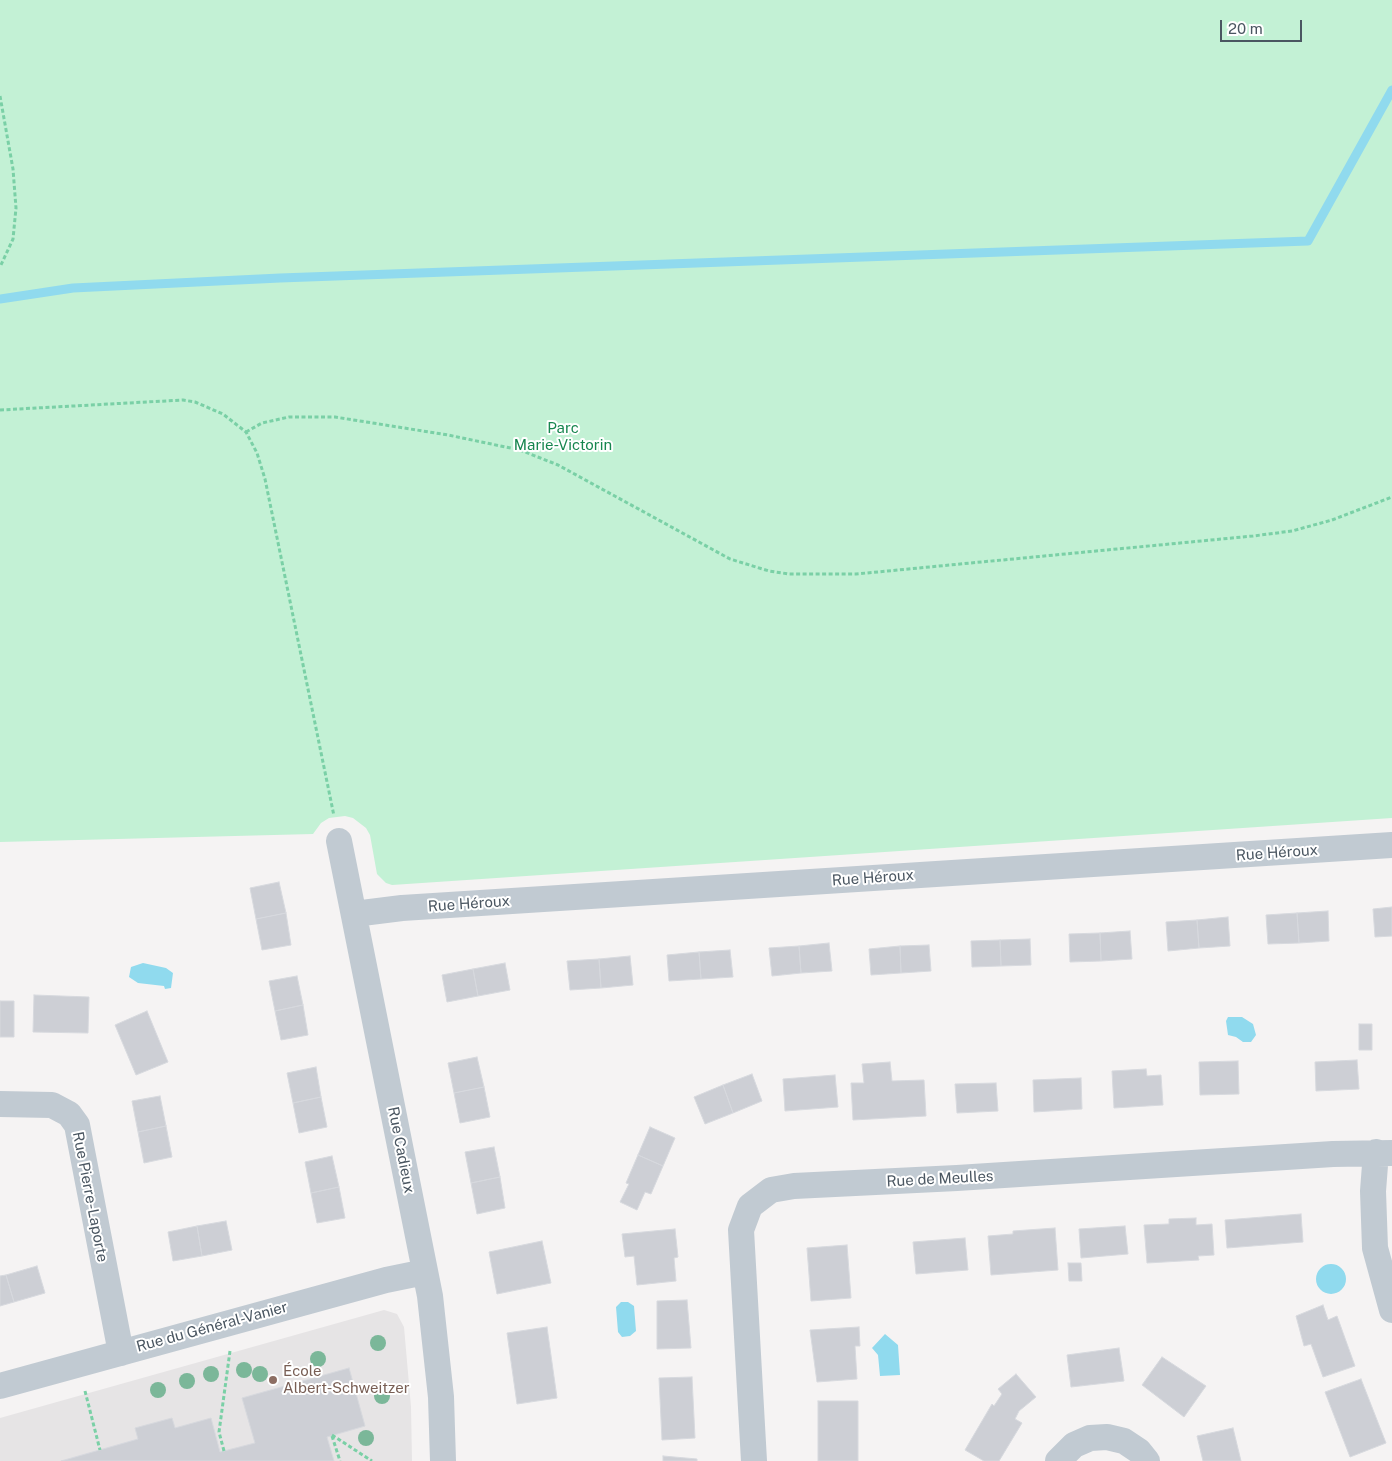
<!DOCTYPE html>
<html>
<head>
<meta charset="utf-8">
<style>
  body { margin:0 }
  #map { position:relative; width:1392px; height:1461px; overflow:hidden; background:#f5f3f3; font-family:"Public Sans",sans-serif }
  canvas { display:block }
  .scale { position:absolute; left:1220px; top:20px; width:82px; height:22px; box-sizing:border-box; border:2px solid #4a5661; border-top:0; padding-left:6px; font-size:15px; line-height:18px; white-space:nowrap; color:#4a5661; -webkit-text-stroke:4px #fff; paint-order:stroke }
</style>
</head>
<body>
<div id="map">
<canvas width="1392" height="1461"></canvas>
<div class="scale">20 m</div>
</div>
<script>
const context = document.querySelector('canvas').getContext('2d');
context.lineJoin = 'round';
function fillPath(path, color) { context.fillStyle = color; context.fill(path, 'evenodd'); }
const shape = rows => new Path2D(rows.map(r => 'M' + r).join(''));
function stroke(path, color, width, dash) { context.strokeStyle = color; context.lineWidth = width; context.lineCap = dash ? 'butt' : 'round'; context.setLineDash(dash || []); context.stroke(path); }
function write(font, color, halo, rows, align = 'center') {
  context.font = font + ' "Public Sans",sans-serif'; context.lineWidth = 4; context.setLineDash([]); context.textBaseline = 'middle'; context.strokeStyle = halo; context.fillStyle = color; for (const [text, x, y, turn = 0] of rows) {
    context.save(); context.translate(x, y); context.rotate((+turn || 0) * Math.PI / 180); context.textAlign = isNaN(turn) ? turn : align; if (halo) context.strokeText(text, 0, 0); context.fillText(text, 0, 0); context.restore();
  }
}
fillPath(shape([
  [384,1310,397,1314,404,1327,411,1407,412,1461,0,1461,0,1418]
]), '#e6e4e5');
fillPath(shape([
  [0,0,1392,0,1392,818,392,885,386,883,377,874,370,835,366,828,353,818,345,816,329,818,321,823,313,834,0,842]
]), '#c3f1d5');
fillPath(shape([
  [143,963,166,968,173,973,171,988,165,989,164,986,138,983,129,977,131,967],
  [1228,1017,1242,1017,1253,1024,1256,1035,1251,1042,1243,1042,1236,1037,1228,1035,1226,1021],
  '1316 1279a15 15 0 1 1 30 0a15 15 0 1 1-30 0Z',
  [621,1302,628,1302,634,1306,636,1331,630,1336,622,1337,618,1332,616,1307],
  [885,1334,898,1345,900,1375,880,1376,878,1355,872,1348]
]), '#90daee');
stroke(shape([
  [0,299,73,288,280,278,1308,241,1392,90]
]), '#90daee', 9);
const building = shape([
  [279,882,286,913,256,919,250,888,279,882],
  [1392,907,1392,936,1375,937,1373,909,1392,907],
  [1328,911,1329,941,1299,943,1297,913,1328,911],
  [286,913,291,945,262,950,256,919,286,913],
  [1297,913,1299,943,1268,944,1266,915,1297,913],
  [1228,917,1230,946,1199,948,1197,920,1228,917],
  [1197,920,1199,948,1168,951,1166,922,1197,920],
  [1130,931,1132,959,1101,961,1100,933,1130,931],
  [1100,933,1101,961,1070,962,1069,934,1100,933],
  [1030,939,1031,965,1001,966,1000,940,1030,939],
  [1000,940,1001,966,972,967,971,941,1000,940],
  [829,943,832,971,801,973,799,946,829,943],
  [929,945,931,971,901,973,900,946,929,945],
  [799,946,801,973,772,976,769,948,799,946],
  [900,946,901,973,871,975,869,949,900,946],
  [730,950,733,977,701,979,699,952,730,950],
  [699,952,701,979,669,981,667,955,699,952],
  [630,956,633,985,601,988,599,959,630,956],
  [599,959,601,988,570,990,567,961,599,959],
  [505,963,510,990,478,996,473,969,505,963],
  [473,969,478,996,447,1002,442,975,473,969],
  [297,976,303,1005,275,1011,269,981,297,976],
  [34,995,89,997,88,1033,33,1032,34,995],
  [0,1001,14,1001,14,1037,0,1037,0,1001],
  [303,1005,308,1035,281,1040,275,1011,303,1005],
  [147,1011,168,1062,136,1075,115,1025,147,1011],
  [1359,1024,1372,1024,1372,1050,1359,1050,1359,1024],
  [477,1057,484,1087,454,1093,448,1063,477,1057],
  [1357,1060,1359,1089,1316,1091,1315,1062,1357,1060],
  [1238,1061,1239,1094,1200,1095,1199,1062,1238,1061],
  [890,1062,892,1081,924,1080,926,1116,853,1120,851,1083,864,1083,862,1064,890,1062],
  [316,1067,321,1097,293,1103,287,1073,316,1067],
  [1146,1069,1147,1076,1161,1075,1163,1105,1114,1108,1112,1071,1146,1069],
  [752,1074,762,1101,733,1113,723,1085,752,1074],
  [835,1075,838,1107,785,1111,783,1079,835,1075],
  [1081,1078,1082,1109,1034,1112,1033,1080,1081,1078],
  [996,1083,998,1111,957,1113,955,1084,996,1083],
  [723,1085,733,1113,705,1124,694,1097,723,1085],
  [484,1087,490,1117,460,1123,454,1093,484,1087],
  [160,1096,166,1126,138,1132,132,1101,160,1096],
  [321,1097,327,1127,299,1133,293,1103,321,1097],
  [166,1126,172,1157,144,1163,138,1132,166,1126],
  [650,1127,675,1138,663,1166,638,1155,650,1127],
  [494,1147,500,1177,471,1183,465,1152,494,1147],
  [638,1155,663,1166,651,1194,645,1192,637,1210,620,1202,629,1184,626,1183,638,1155],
  [332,1156,339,1187,311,1193,305,1162,332,1156],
  [500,1177,505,1208,477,1214,471,1183,500,1177],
  [339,1187,345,1218,317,1223,311,1193,339,1187],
  [1301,1214,1303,1242,1227,1248,1225,1220,1301,1214],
  [1196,1218,1196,1225,1212,1224,1214,1255,1198,1256,1199,1260,1147,1263,1144,1225,1169,1224,1169,1219,1196,1218],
  [226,1221,232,1250,202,1256,197,1226,226,1221],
  [197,1226,202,1256,173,1261,168,1232,197,1226],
  [1125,1226,1128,1254,1081,1258,1079,1229,1125,1226],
  [1055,1228,1058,1270,991,1275,988,1236,1013,1234,1013,1231,1055,1228],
  [675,1229,678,1257,674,1258,676,1281,637,1285,634,1256,625,1257,622,1234,675,1229],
  [965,1238,968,1270,916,1274,913,1242,965,1238],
  [542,1241,551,1283,497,1294,489,1252,542,1241],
  [847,1245,851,1298,811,1301,807,1248,847,1245],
  [1068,1263,1081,1263,1082,1281,1069,1281,1068,1263],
  [37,1266,45,1293,14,1302,6,1275,37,1266],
  [6,1275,14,1302,0,1306,0,1276,6,1275],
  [687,1300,691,1348,657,1349,657,1301,687,1300],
  [1323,1305,1328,1320,1337,1316,1355,1366,1323,1377,1311,1344,1304,1346,1296,1316,1323,1305],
  [547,1327,557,1398,517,1404,507,1333,547,1327],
  [859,1327,860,1346,855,1346,857,1379,817,1382,810,1330,859,1327],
  [1119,1348,1124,1381,1071,1387,1067,1355,1119,1348],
  [1162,1357,1206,1386,1184,1417,1142,1385,1162,1357],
  [349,1368,365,1426,327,1437,334,1461,61,1461,138,1439,135,1428,172,1418,175,1428,211,1418,220,1452,255,1443,242,1398,349,1368],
  [1016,1374,1036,1397,1019,1411,1015,1419,1022,1423,999,1461,984,1461,965,1450,992,1404,994,1406,1002,1394,998,1389,1016,1374],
  [692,1377,695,1438,662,1440,659,1378,692,1377],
  [1361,1379,1386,1443,1350,1457,1325,1392,1361,1379],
  [818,1401,858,1401,858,1461,818,1461,818,1401],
  [1233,1428,1241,1461,1203,1461,1197,1436,1233,1428],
  [663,1456,697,1459,697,1461,663,1461,663,1456]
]);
fillPath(building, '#cdcfd5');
stroke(building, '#d7d9de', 1);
stroke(shape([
  [0,96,13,169,16,208,13,239,0,267],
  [0,410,183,400,195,402,223,414,246,432,257,453,265,479,334,816],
  [246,432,262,423,289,417,335,417,448,435,520,450,558,465,730,559,769,571,789,574,856,574,1253,536,1292,531,1332,520,1392,497],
  [85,1391,100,1450],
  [332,1435,372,1461],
  [332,1436,340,1461],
  [224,1451,219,1432,230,1351]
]), '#7ad0a6', 3, [4, 2.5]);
stroke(shape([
  [339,841,430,1296,441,1397,443,1461],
  [354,914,402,908,1392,845],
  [0,1104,52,1105,69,1114,77,1125,121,1353],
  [1376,1152,1373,1191,1375,1248,1392,1310],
  [0,1386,386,1280,425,1272],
  [754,1461,741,1230,750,1206,771,1190,794,1186,957,1178,1333,1154,1392,1153],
  [1058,1461,1074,1445,1090,1438,1107,1437,1124,1441,1139,1451,1147,1461]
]), '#c1cad2', 26);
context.fillStyle = '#7bb799';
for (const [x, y] of [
  [378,1343],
  [318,1359],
  [244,1370],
  [211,1374],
  [260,1374],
  [187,1381],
  [158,1390],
  [382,1396],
  [366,1438]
]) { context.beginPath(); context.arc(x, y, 8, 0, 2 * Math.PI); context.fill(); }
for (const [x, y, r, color] of [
  [273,1380,5,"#8d6e63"]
]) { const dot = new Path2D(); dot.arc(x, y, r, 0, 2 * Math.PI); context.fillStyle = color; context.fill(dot); stroke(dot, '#fff', 2); }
write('15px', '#17864f', '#fff', [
  ["Parc",563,428],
  ["Marie-Victorin",563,445]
]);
write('15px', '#4a5661', '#fff', [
  ["Rue Héroux",1277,853,-4],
  ["Rue Héroux",873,878,-4],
  ["Rue Héroux",469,904,-4],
  ["Rue Cadieux",401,1150,79],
  ["Rue de Meulles",940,1179,-3],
  ["Rue Pierre-Laporte",90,1197,79],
  ["Rue du Général-Vanier",212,1327,-15]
]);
write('15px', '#785e54', '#fff', [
  ["École",283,1371],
  ["Albert-Schweitzer",283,1388]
], 'left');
</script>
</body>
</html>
